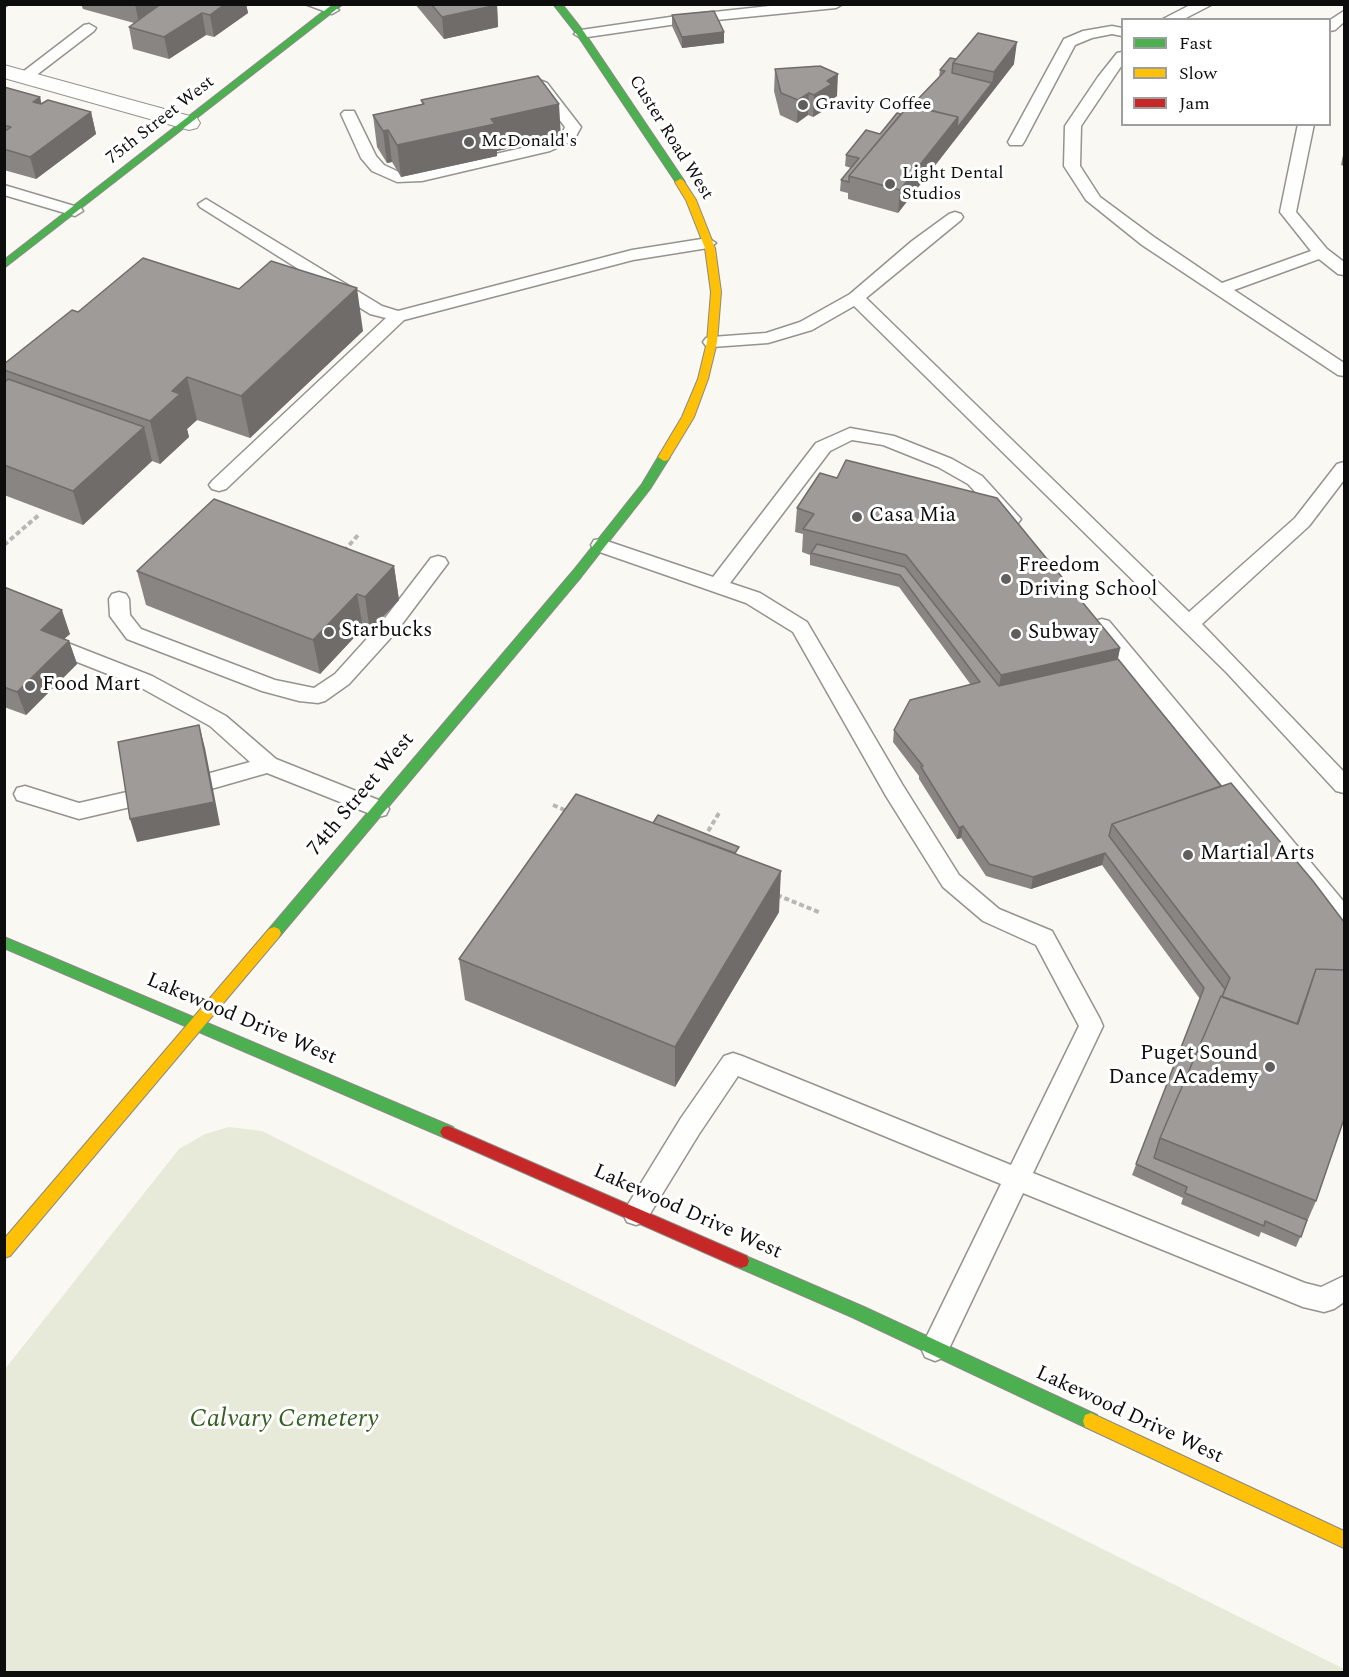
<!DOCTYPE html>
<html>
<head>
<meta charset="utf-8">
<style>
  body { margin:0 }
  #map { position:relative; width:1349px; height:1677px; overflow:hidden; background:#faf8f2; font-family:Spectral,serif }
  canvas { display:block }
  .frame { position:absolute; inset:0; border:6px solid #0d0d0d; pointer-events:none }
  .legend { position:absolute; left:1121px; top:18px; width:210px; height:108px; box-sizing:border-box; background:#fff; border:2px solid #9e9e9e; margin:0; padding:8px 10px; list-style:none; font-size:18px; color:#0d0d0d }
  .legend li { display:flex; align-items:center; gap:12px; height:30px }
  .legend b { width:30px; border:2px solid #9e9e9e }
</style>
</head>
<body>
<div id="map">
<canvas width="1349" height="1677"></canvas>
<div class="frame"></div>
<ul class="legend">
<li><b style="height:8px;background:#4caf50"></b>Fast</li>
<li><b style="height:8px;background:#ffc107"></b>Slow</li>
<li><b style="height:8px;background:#c62828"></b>Jam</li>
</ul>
</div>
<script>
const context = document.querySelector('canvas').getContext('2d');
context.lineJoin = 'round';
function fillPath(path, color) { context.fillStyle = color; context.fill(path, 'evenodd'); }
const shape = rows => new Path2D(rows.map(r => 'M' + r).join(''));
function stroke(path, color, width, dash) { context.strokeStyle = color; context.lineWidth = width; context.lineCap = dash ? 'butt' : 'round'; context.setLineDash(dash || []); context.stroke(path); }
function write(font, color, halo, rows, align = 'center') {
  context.font = font + ' Spectral,serif'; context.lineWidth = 6; context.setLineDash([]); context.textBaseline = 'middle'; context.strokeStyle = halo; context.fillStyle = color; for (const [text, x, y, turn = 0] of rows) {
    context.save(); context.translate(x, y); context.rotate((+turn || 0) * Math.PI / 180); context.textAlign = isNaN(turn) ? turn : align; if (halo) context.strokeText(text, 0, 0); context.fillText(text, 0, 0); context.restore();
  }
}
fillPath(shape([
  [229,1127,262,1131,1344,1669,1344,1672,5,1672,5,1369,179,1149,205,1134]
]), '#e7ead8');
const lane = shape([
  [305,4,329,4,339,10,332,14,305,4],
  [788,4,843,4,836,8,677,24,581,38,574,34,581,30,677,16,788,4],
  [1192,4,1213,4,1182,20,1161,20,1192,4],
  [1344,11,1344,22,1335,30,1330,31,1330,20,1344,11],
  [89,24,96,28,94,31,30,80,20,80,17,77,20,74,84,25,89,24],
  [1112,26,1122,28,1122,36,1112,34,1092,38,1075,45,1024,142,1022,145,1010,145,1008,142,1064,39,1083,31,1112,26],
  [1122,52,1122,65,1081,126,1080,166,1100,197,1154,237,1222,283,1311,251,1280,212,1298,124,1314,124,1296,212,1327,249,1344,262,1344,275,1338,274,1319,259,1234,290,1344,363,1344,376,1338,375,1142,245,1086,200,1064,166,1065,126,1098,77,1117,53,1122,52],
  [542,81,547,83,581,127,574,140,550,151,422,181,397,182,372,171,361,158,341,114,344,111,354,111,376,156,384,165,399,172,422,171,539,144,562,134,565,127,534,86,542,81],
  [4,185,81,208,83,211,75,216,4,195,4,185],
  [206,199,382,306,398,311,632,250,708,238,716,243,708,248,633,260,404,320,226,489,219,491,212,489,209,485,212,481,386,318,370,314,200,207,198,204,206,199],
  [955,212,961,214,963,217,961,220,866,298,1189,612,1295,518,1337,464,1344,462,1344,480,1309,526,1202,624,1344,772,1344,793,1336,791,1227,673,854,306,812,330,768,343,712,347,706,346,703,342,706,338,712,337,766,333,800,322,850,294,912,241,949,214,955,212],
  [850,428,894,436,952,459,982,476,1021,519,1018,523,1011,525,1004,523,968,484,938,467,883,445,852,440,830,451,730,583,760,593,807,622,902,784,959,875,999,909,1052,931,1100,1019,1103,1026,1033,1173,1305,1283,1321,1287,1344,1276,1344,1302,1334,1309,1324,1312,1303,1307,1023,1193,945,1357,935,1361,925,1357,921,1348,1001,1184,738,1076,699,1134,645,1222,636,1225,627,1222,623,1214,627,1206,681,1118,724,1056,733,1053,742,1056,1011,1165,1079,1026,1036,945,983,921,943,887,886,796,793,632,746,603,594,550,591,545,594,540,601,539,713,577,816,443,850,428],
  [438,556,445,558,448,563,396,632,349,684,325,701,318,703,299,701,262,691,127,639,110,616,109,599,112,594,119,592,126,594,129,599,130,615,141,629,275,680,314,688,335,674,382,622,431,558,438,556],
  [4,618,152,676,226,716,276,759,386,803,389,809,386,815,378,817,267,773,211,789,203,787,200,781,203,775,250,762,210,726,138,686,4,633,4,618],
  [1102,619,1109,621,1344,902,1344,927,1336,924,1095,631,1092,626,1095,621,1102,619],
  [25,786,79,803,131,791,139,793,142,799,139,805,79,819,17,800,14,794,17,788,25,786]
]);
const street = shape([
  [4,65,197,118,200,123,197,128,189,130,4,78,4,65]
]);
const fast = shape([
  [333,4,343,4,4,268,4,260,333,4],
  [553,4,562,4,584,32,685,182,683,184,677,184,578,36,553,4],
  [664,453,670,457,650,489,581,577,279,937,269,937,267,933,269,929,573,571,642,484,660,454,664,453],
  [4,937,453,1127,456,1132,453,1137,448,1138,443,1137,4,948,4,937],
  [741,1254,864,1307,1097,1415,1099,1421,1097,1427,1091,1429,1085,1427,852,1317,735,1266,733,1261,735,1256,741,1254]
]);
const slow = shape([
  [680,179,683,180,696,200,715,248,721,292,717,342,708,379,694,417,668,460,664,461,658,457,682,417,698,379,707,342,711,292,705,248,686,200,675,182,680,179],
  [274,927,279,929,281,933,279,937,10,1256,4,1258,4,1239,269,929,274,927],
  [1091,1413,1344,1531,1344,1548,1085,1427,1083,1421,1085,1415,1091,1413]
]);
const jam = shape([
  [448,1126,747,1256,749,1261,747,1266,741,1268,735,1266,443,1137,440,1132,443,1127,448,1126]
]);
stroke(lane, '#949390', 3);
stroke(street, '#949390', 2);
stroke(fast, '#8a8987', 2);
stroke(slow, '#8a8987', 2);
stroke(jam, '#8a8987', 2);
stroke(shape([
  [4,545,40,514],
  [344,551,358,535],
  [553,805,569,812],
  [704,838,719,813],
  [777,895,821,913]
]), '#b8b7b6', 4, [5, 3]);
fillPath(lane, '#fefefd');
fillPath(street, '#fefefd');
fillPath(fast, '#4caf50');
fillPath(slow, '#ffc107');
fillPath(jam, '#c62828');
fillPath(shape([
  [81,4,246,4,248,13,214,37,206,35,169,59,133,49,129,27,134,23,83,9],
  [415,4,497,5,498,27,444,39],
  [672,15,724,32,724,43,682,48,672,26],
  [956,59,1014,64,898,213,848,199,848,193,840,191,841,180,851,168,845,166,846,155,880,134,901,114,915,107,917,100,939,77,940,70],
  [775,69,837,96,831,100,831,106,813,117,808,115,797,123,780,115,774,91],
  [4,87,40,97,41,104,91,112,96,134,36,179,4,170],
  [421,100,561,137,497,151,497,156,401,177,392,162,387,163,377,147,373,115,422,104],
  [1344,150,1344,166,1341,165],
  [78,312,363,331,250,438,197,420,187,429,189,437,160,464,152,461,83,525,4,495,4,364],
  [820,473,1120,648,1118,659,1316,1201,1296,1247,1261,1232,1259,1237,1181,1204,1183,1198,1132,1175,1200,999,1102,865,1031,889,986,876,961,838,957,839,919,779,919,776,893,742,894,730,971,685,899,587,810,565,810,555,802,552,803,534,795,532,797,508],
  [394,566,399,600,370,631,363,628,320,674,146,605,137,571],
  [4,587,70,634,64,639,69,641,77,664,26,715,4,707],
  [738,855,779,912,675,1087,465,1000,459,959]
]), '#888583');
fillPath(shape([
  [4,4,11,4,4,9],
  [135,4,167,4,139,24],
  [225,4,246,4,248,13,214,37,210,15],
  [497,5,498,27,444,39,442,17],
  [202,13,206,35,169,59,164,37],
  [724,32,724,43,682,48,682,37],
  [1017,42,1014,64,898,213,900,190,958,117,992,83,994,72],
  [838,74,837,96,831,100,831,106,813,117,814,95,827,81],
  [809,93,808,115,797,123,798,100],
  [40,97,45,120,33,102],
  [559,104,561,137,497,151,497,156,401,177,397,145,491,119],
  [91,112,96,134,36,179,30,157],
  [388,130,392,162,387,163,383,131],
  [357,288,363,331,250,438,241,396],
  [187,377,197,420,187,429,189,437,160,464,150,421,172,391],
  [144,427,152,461,83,525,73,491],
  [394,566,399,600,370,631,365,597],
  [357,594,363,628,320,674,313,640],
  [62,610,70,634,48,653,41,630],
  [69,641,77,664,26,715,17,692],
  [1120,648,1115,671,997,698,1001,675],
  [199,725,205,748,220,825,137,842,130,819],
  [963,826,961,838,957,839,959,828],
  [1105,853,1102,865,1031,889,1033,877],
  [781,871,779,912,675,1087,675,1047]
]), '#6f6c6a');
const building = shape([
  [161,4,225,4,210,15,202,13,164,37,129,27,161,4],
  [431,4,496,4,497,5,442,17,431,4],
  [714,11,724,32,682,37,672,15,714,11],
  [978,33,1017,42,994,72,953,63,978,33],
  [950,58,956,59,953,63,952,73,992,83,957,128,958,117,915,107,920,101,917,100,945,71,940,70,950,58],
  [820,66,838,74,827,81,832,84,814,95,809,93,798,100,781,93,775,69,820,66],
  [538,76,559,104,491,119,495,124,397,145,388,130,383,131,373,115,424,104,421,100,538,76],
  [4,87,40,97,33,102,41,104,48,100,91,112,30,157,4,149,4,132,11,127,4,125,4,87],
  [909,105,958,117,900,190,849,176,909,105],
  [897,113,901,114,849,176,849,182,841,180,859,158,846,155,866,130,880,134,897,113],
  [143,258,239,289,271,261,357,288,241,396,187,377,172,391,180,394,150,421,4,370,4,364,72,310,78,312,143,258],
  [8,379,144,427,73,491,4,465,4,383,8,379],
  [846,460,997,498,1120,648,1001,675,906,555,803,529,814,514,797,508,820,473,837,478,846,460],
  [214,499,394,566,365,597,357,594,313,640,137,571,214,499],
  [817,544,905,567,999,686,1118,659,1221,786,1112,824,1109,836,1225,989,1222,997,1221,996,1160,1138,1154,1158,1307,1220,1301,1237,1265,1221,1264,1226,1185,1193,1187,1187,1136,1164,1204,988,1105,853,1033,877,989,864,963,826,959,828,921,767,923,766,894,730,910,700,980,682,900,575,811,553,817,544],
  [4,587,62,610,41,630,69,641,17,692,4,687,4,587],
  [199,725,214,802,130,819,118,742,199,725],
  [1231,783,1313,881,1344,922,1344,970,1316,969,1297,1024,1222,997,1230,978,1112,824,1231,783],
  [576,794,781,871,675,1047,459,959,576,794],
  [658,815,739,847,735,853,653,823,658,815],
  [1316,969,1344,970,1344,1119,1316,1201,1160,1138,1221,996,1298,1024,1316,969]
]);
fillPath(building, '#9e9b98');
stroke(building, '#6f6c6a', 1.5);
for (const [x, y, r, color] of [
  [803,105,6,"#605f5d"],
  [469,142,6,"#605f5d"],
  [890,184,6,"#605f5d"],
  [857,517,6,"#605f5d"],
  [1006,579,6,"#605f5d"],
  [329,632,6,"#605f5d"],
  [1016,634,6,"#605f5d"],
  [30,686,6,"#605f5d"],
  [1188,855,6,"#605f5d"],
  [1270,1067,6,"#605f5d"]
]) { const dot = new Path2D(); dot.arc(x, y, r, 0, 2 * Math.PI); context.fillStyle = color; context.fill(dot); stroke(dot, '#fff', 2); }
write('18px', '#0d0d0d', '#fff', [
  ["Gravity Coffee",815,105],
  ["McDonald's",481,142],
  ["Light Dental",902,174],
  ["Studios",902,195]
], 'left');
write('18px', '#0d0d0d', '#fff', [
  ["75th Street West",161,121,-38],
  ["Custer Road West",670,138,58]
]);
write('21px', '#0d0d0d', '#fff', [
  ["Casa Mia",869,517],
  ["Freedom",1018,567],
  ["Driving School",1018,591],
  ["Starbucks",341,632],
  ["Subway",1028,634],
  ["Food Mart",42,686],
  ["Martial Arts",1200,855],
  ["Puget Sound",1258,1055,"right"],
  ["Dance Academy",1258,1079,"right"]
], 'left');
write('21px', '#0d0d0d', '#fff', [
  ["74th Street West",362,795,-50],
  ["Lakewood Drive West",241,1020,23],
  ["Lakewood Drive West",687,1213,24],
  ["Lakewood Drive West",1129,1416,25]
]);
write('italic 26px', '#376023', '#fff', [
  ["Calvary Cemetery",284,1421]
]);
</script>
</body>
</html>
